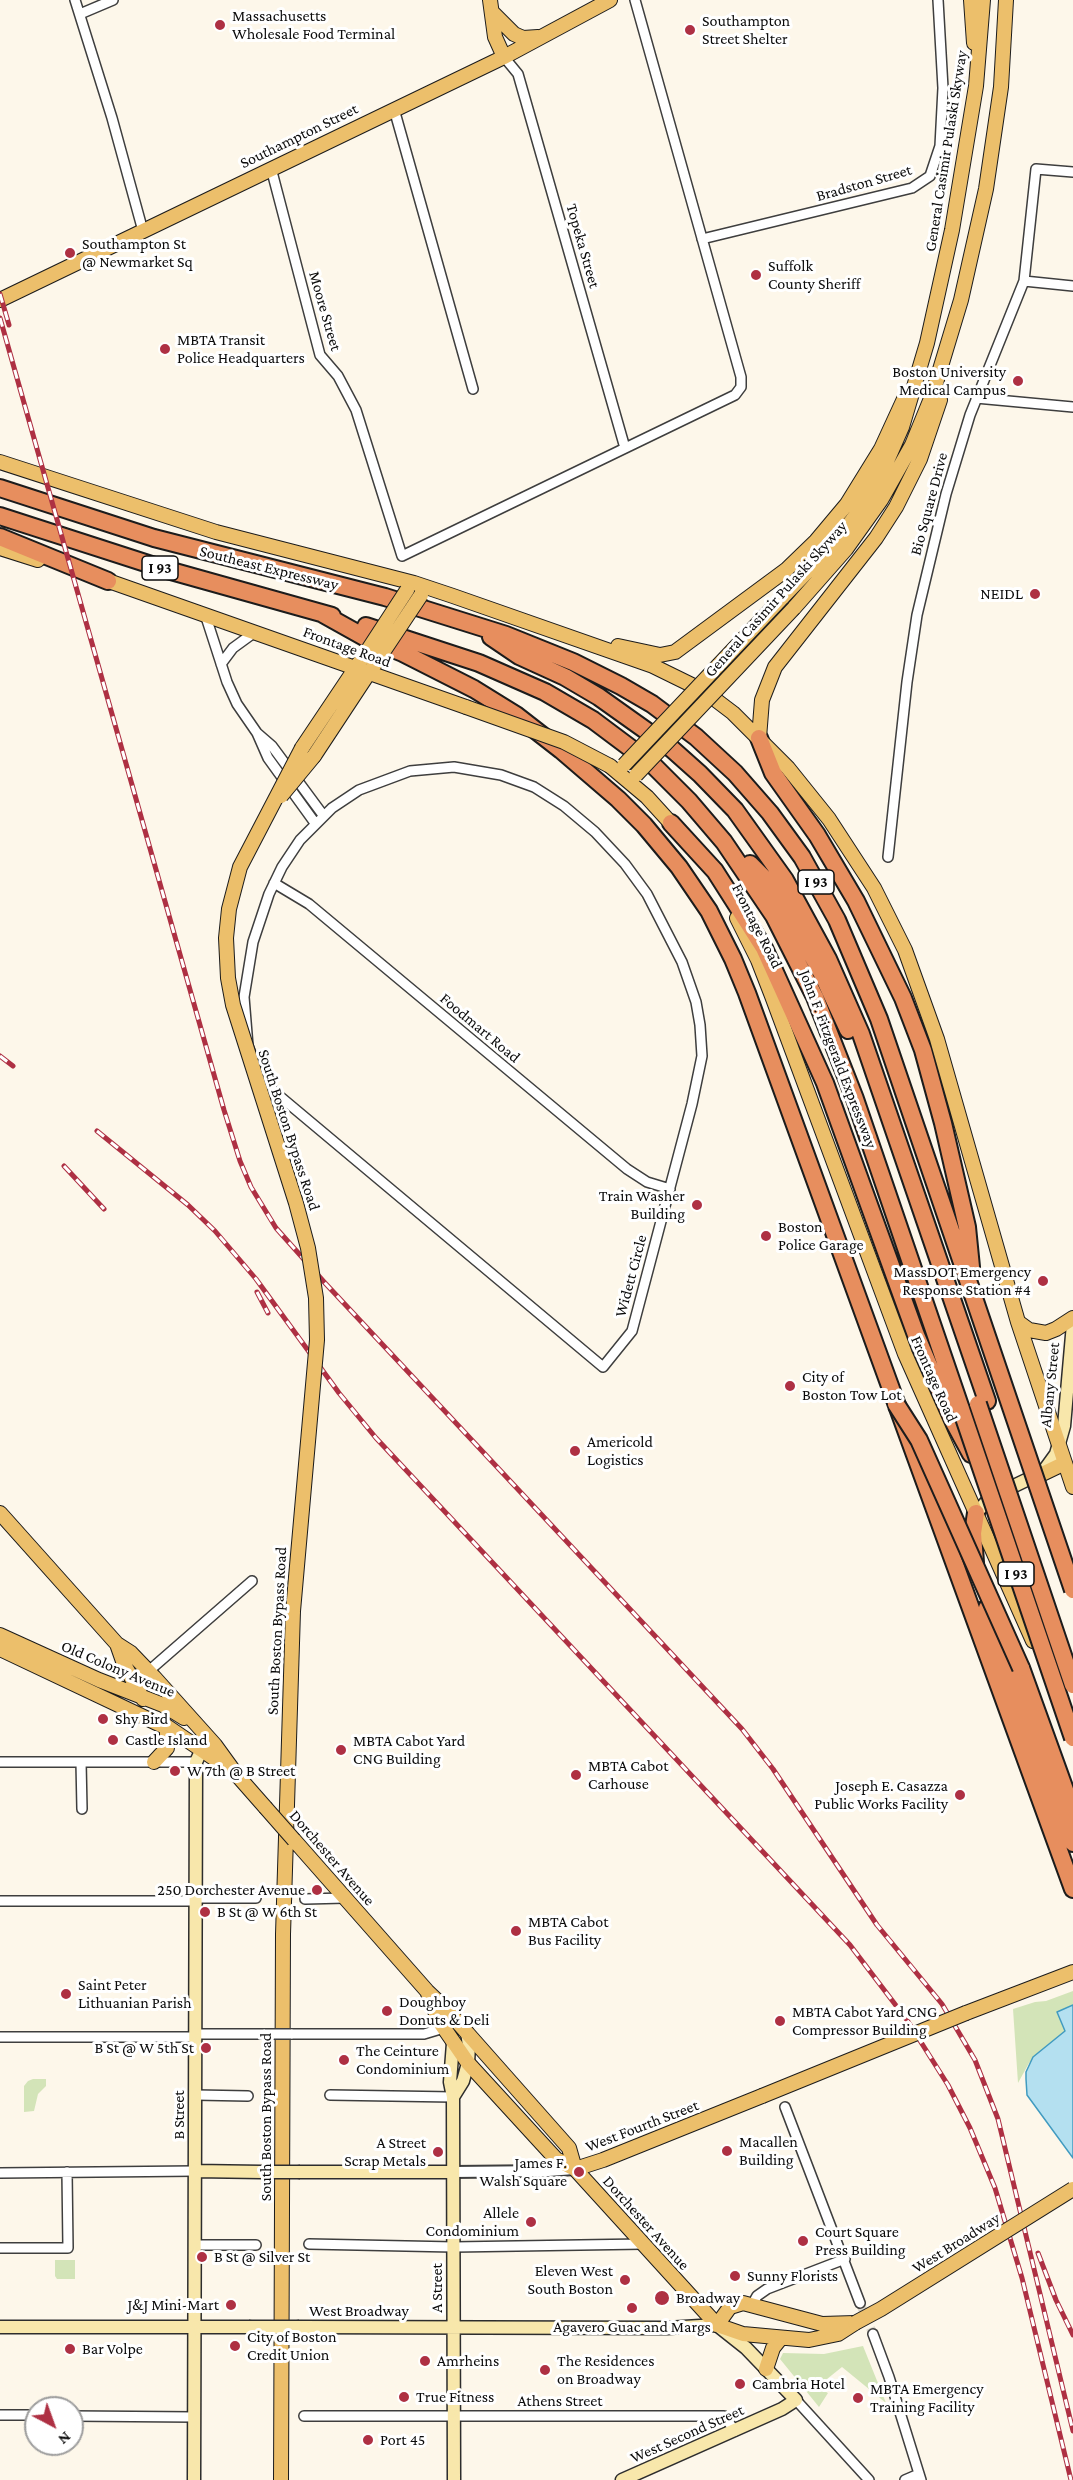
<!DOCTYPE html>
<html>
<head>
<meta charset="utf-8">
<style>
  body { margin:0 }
  #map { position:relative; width:1073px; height:2480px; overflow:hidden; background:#fdf7ea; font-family:"Crimson Pro",serif }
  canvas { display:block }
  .north { position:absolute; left:24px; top:2396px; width:60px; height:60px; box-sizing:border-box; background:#fff; border:2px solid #9d9d9d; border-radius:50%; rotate:139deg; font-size:16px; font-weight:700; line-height:24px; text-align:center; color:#0b0b0b }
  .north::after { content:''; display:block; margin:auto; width:21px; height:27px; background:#ae3043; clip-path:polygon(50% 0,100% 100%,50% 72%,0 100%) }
</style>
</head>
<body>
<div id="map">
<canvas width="1073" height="2480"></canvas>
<div class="north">N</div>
</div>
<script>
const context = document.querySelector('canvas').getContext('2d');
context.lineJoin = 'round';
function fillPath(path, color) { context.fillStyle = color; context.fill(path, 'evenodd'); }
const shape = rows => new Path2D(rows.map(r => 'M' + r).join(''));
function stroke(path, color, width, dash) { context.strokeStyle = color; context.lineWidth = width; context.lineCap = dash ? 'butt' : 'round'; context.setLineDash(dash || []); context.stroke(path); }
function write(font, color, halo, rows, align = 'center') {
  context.font = font + ' "Crimson Pro",serif'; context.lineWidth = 6; context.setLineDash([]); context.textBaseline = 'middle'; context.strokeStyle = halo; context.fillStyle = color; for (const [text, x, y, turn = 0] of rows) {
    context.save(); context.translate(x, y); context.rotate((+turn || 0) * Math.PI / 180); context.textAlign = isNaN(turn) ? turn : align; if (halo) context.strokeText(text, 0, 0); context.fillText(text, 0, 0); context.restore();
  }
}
fillPath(shape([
  [1073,1991,1073,2005,1057,2012,1065,2031,1029,2063,1018,2083,1013,2009,1035,2002,1046,2001],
  [33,2079,46,2079,46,2086,38,2094,34,2111,24,2112,24,2086,28,2081],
  [55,2260,75,2260,75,2279,57,2279,55,2276],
  [863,2346,886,2403,842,2367,817,2387,828,2393,819,2407,780,2359,783,2353,824,2354]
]), '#d3e4b8');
const water = shape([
  [1073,2005,1073,2158,1027,2095,1026,2079,1026,2072,1033,2057,1065,2031,1057,2012,1073,2005]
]);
fillPath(water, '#b4e0f0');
stroke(water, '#419bc0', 1.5);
stroke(shape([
  [860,2303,873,2334]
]), '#d9d4c9', 9, [9, 4.5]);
const minor = shape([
  [75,0,112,118,143,231],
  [80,14,113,0],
  [504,57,518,74,625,448],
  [394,109,473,389],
  [271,168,320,355,338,376,356,410,402,556,735,395,741,387,741,377,635,0],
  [702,239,912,188,930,176,940,146,943,88,938,0],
  [1024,281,1073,286],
  [976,398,1073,407],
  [205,614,227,682,237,704,257,733,272,746,323,815],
  [221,664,233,648,255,632],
  [257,733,268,758,315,823],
  [454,767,501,775,534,787,564,806,595,832,625,864,647,894,682,962,696,1002,700,1025,702,1056,692,1104,632,1331,603,1367,277,1094,260,1077,248,1046,244,997,253,942,269,894,282,867,300,840,332,808,359,790,410,771,454,767],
  [888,857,907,682,917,615,946,494,970,415,1024,281,1036,169,1073,172],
  [274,883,309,904,627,1169,647,1182,670,1189],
  [131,1678,151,1669,252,1581],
  [0,1762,196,1762],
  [81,1762,82,1809],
  [197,1898,256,1898],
  [305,1899,345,1898],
  [0,1901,197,1901],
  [196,2034,265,2034],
  [291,2034,424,2034,444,2028],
  [0,2037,196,2037],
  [196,2095,248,2096],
  [330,2095,453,2097],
  [785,2107,860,2303],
  [0,2173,195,2171],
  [309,2244,454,2247,643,2244],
  [195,2245,256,2245],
  [0,2248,68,2248,67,2172],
  [752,2305,757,2296,767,2289,845,2259],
  [873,2334,889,2377,921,2480],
  [796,2400,869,2480],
  [0,2415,36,2415],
  [72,2416,194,2417],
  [304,2416,724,2416,735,2431],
  [905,2480,919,2474]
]);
const tertiary = shape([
  [453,2172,548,2171,574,2169]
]);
const secondary = shape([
  [976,1513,991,1497,1043,1472,1056,1454,1064,1426,1073,1324],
  [453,2043,450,2082,453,2097,454,2480],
  [453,2097,463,2081,468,2063,469,2046,467,2032],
  [195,2171,262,2172],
  [300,2172,453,2172],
  [0,2327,249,2327],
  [299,2327,667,2328,717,2325,746,2348,796,2400,782,2409,622,2480],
  [194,2480,196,1762,201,1751]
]);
const primary = shape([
  [490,0,495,37,504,57],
  [971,0,974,43],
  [493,13,514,34,523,38,538,37],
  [0,300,504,57,610,0],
  [0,462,216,532,414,583,453,596,653,666,704,691,733,713,788,768,829,819,874,888,905,950,937,1039,1018,1322,1073,1487],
  [0,548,38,560],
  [100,578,466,707],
  [782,598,834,544,856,515,884,468,902,427,927,343,952,230,976,86,983,0],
  [794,608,846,549,881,500,912,445,932,396,961,300,986,189,1001,87,1006,0],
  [618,646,660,655,675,652,786,570,816,541,847,504,881,449,904,399],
  [759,738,762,700,775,667,876,538,896,507,920,459,940,400],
  [302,748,359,663],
  [314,756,374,665],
  [610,766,647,797,677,830],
  [737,918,758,960,772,996,905,1354,1033,1641],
  [1018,1322,1029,1330,1046,1333,1056,1329,1073,1318],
  [1038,1476,1065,1463],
  [0,1513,117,1644,131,1653,154,1677,215,1745,236,1774,265,1807],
  [0,1635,99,1680,163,1705,184,1718],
  [117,1644,124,1664,143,1699],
  [0,1649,167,1728],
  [162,1723,228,1768],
  [154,1762,167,1748,167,1728],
  [294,1840,427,1991,446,2009,569,2148,575,2169],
  [427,1991,439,2021,468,2063,556,2159,575,2169,717,2325,743,2334,809,2340,838,2334,855,2323],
  [966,2013,1073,1972],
  [575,2169,603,2160,762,2096],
  [717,2325,730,2307,743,2303,822,2324,855,2323],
  [766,2369,773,2348,781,2338],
  [281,2480,283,1934,293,1611]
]);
const motorway = shape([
  [0,488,154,538,385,597,506,635,573,662,621,686,652,704,696,737,735,773,770,813,802,857,837,920,879,1019,973,1295],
  [0,516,164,569,332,616],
  [0,537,108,581],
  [323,614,366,638,403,653,474,689,516,715,561,750,618,799,644,825,679,867,709,911,733,959,747,993,1073,1889],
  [366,626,479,663,545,692,593,720,653,765,689,801,724,842,774,916,815,997,855,1099,961,1409],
  [491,637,519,656,565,677,599,697,672,749,700,774,735,810,785,880,828,959,861,1034,987,1401],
  [759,738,773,773,817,835,856,901,903,998,923,1050,943,1123,967,1227,971,1267],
  [671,823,715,871,764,948,825,1083,916,1335,951,1417,971,1454],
  [750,864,768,882,790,916,822,974,848,1030],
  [975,1563,973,1533,976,1513],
  [987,1608,1073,1843],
  [1021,1668,1073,1812]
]);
stroke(minor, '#3e3e3e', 12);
stroke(tertiary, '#3e3e3e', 14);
stroke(secondary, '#2d2d2d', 15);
stroke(primary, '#1c1c1c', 16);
stroke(motorway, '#1c1c1c', 20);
stroke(minor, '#fff', 9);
stroke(tertiary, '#fff', 10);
stroke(secondary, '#f8e7ab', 12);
stroke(primary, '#ecbf6b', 14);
stroke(motorway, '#e78e5e', 16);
const rail = shape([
  [0,294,9,325],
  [0,318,224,1110,240,1161,251,1187,276,1228,325,1283,742,1729,773,1769,877,1925,942,2004,975,2060,998,2119,1073,2431],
  [0,1056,13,1066],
  [97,1131,188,1205,215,1231,256,1279,339,1393,376,1438,850,1945,907,2020,948,2085,970,2128,995,2188,1022,2278,1071,2480],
  [64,1166,104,1209],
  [257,1292,268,1313],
  [1038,2253,1056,2300,1073,2335]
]);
stroke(rail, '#ae3043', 5);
stroke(rail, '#fff', 3, [9]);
const minorBridge = shape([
  [265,2034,291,2034]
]);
const secondaryBridge = shape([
  [262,2172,300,2172],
  [249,2327,299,2327]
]);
const primaryBridge = shape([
  [362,659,407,590],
  [375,664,421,595],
  [466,707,564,742,610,766],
  [624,765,782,598],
  [636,775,794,608],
  [281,796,314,756],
  [293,1611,317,1340,316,1298,308,1248,296,1203,233,1005,228,978,226,938,229,909,240,867,302,748],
  [265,1807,294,1840],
  [762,2096,966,2013],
  [855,2323,881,2309,1073,2189]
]);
const motorwayBridge = shape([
  [973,1295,1073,1590],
  [896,1404,919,1440,1021,1668],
  [978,1404,1073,1685],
  [961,1409,1073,1738]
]);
stroke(minorBridge, '#3e3e3e', 12, []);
stroke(secondaryBridge, '#2d2d2d', 15, []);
stroke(primaryBridge, '#1c1c1c', 16, []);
stroke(motorwayBridge, '#1c1c1c', 20, []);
stroke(minorBridge, '#fff', 9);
stroke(secondaryBridge, '#f8e7ab', 12);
stroke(primaryBridge, '#ecbf6b', 14);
stroke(motorwayBridge, '#e78e5e', 16);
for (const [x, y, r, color] of [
  [220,25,6,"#ae3043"],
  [690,30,6,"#ae3043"],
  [70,253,6,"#ae3043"],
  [756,275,6,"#ae3043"],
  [165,349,6,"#ae3043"],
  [1018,381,6,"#ae3043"],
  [1035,594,6,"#ae3043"],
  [697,1205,6,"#ae3043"],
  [766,1236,6,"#ae3043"],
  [1043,1281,6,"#ae3043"],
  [790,1386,6,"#ae3043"],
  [575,1451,6,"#ae3043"],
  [103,1719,6,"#ae3043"],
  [113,1740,6,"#ae3043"],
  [341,1750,6,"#ae3043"],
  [175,1771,6,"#ae3043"],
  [576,1775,6,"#ae3043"],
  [960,1795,6,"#ae3043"],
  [317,1890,6,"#ae3043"],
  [205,1912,6,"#ae3043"],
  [516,1931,6,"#ae3043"],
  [66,1994,6,"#ae3043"],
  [387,2011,6,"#ae3043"],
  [780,2021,6,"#ae3043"],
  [206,2048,6,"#ae3043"],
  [344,2060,6,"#ae3043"],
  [727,2151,6,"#ae3043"],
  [438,2152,6,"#ae3043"],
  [579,2172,6,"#ae3043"],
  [531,2222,6,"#ae3043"],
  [803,2241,6,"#ae3043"],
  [202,2257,6,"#ae3043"],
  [735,2276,6,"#ae3043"],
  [625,2280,6,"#ae3043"],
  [662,2298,8,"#ae3043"],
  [231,2305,6,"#ae3043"],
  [632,2308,6,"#ae3043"],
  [235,2346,6,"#ae3043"],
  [70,2349,6,"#ae3043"],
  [425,2361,6,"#ae3043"],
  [545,2370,6,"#ae3043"],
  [740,2384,6,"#ae3043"],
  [404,2397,6,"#ae3043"],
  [858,2398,6,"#ae3043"],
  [368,2440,6,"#ae3043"]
]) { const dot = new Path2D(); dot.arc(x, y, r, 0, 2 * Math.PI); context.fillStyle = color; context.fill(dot); stroke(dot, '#fff', 2); }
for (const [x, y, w] of [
  [160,568,36],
  [816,882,36],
  [1016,1574,36]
]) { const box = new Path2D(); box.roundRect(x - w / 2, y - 12, w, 24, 4.5); context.fillStyle = '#fff'; context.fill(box); stroke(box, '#0b0b0b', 1.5); }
write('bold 15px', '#0b0b0b', null, [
  ["I 93",160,568],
  ["I 93",816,882],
  ["I 93",1016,1574]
]);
write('16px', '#0b0b0b', '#fff', [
  ["Massachusetts",232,16],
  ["Wholesale Food Terminal",232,34],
  ["Southampton",702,21],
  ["Street Shelter",702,39],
  ["Southampton St",82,244],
  ["@ Newmarket Sq",82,262],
  ["Suffolk",768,266],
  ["County Sheriff",768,284],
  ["MBTA Transit",177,340],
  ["Police Headquarters",177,358],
  ["Boston University",1006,372,"right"],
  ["Medical Campus",1006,390,"right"],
  ["NEIDL",1023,594,"right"],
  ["Train Washer",685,1196,"right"],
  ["Building",685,1214,"right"],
  ["Boston",778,1227],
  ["Police Garage",778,1245],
  ["MassDOT Emergency",1031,1272,"right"],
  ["Response Station #4",1031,1290,"right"],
  ["City of",802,1377],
  ["Boston Tow Lot",802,1395],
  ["Americold",587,1442],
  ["Logistics",587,1460],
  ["Shy Bird",115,1719],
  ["Castle Island",125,1740],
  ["MBTA Cabot Yard",353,1741],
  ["CNG Building",353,1759],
  ["MBTA Cabot",588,1766],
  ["Carhouse",588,1784],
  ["W 7th @ B Street",187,1771],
  ["Joseph E. Casazza",948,1786,"right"],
  ["Public Works Facility",948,1804,"right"],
  ["250 Dorchester Avenue",305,1890,"right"],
  ["B St @ W 6th St",217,1912],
  ["MBTA Cabot",528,1922],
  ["Bus Facility",528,1940],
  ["Saint Peter",78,1985],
  ["Lithuanian Parish",78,2003],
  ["Doughboy",399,2002],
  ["Donuts & Deli",399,2020],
  ["MBTA Cabot Yard CNG",792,2012],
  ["Compressor Building",792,2030],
  ["B St @ W 5th St",194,2048,"right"],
  ["The Ceinture",356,2051],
  ["Condominium",356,2069],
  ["Macallen",739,2142],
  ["Building",739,2160],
  ["A Street",426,2143,"right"],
  ["Scrap Metals",426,2161,"right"],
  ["James F.",567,2163,"right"],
  ["Walsh Square",567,2181,"right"],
  ["Allele",519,2213,"right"],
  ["Condominium",519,2231,"right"],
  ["Court Square",815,2232],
  ["Press Building",815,2250],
  ["B St @ Silver St",214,2257],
  ["Eleven West",613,2271,"right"],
  ["South Boston",613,2289,"right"],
  ["Sunny Florists",747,2276],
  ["Broadway",676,2298],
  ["J&J Mini-Mart",219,2305,"right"],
  ["Agavero Guac and Margs",632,2327,"center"],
  ["City of Boston",247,2337],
  ["Credit Union",247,2355],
  ["Bar Volpe",82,2349],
  ["Amrheins",437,2361],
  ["The Residences",557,2361],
  ["on Broadway",557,2379],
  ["Cambria Hotel",752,2384],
  ["MBTA Emergency",870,2389],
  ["Training Facility",870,2407],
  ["True Fitness",416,2397],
  ["Port 45",380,2440]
], 'left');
write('16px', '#0b0b0b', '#fff', [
  ["Southampton Street",299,136,-26],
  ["General Casimir Pulaski Skyway",946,151,-81],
  ["Bradston Street",864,183,-16],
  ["Topeka Street",583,246,74],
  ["Moore Street",325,311,74],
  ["Bio Square Drive",929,504,-75],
  ["Southeast Expressway",269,568,14],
  ["General Casimir Pulaski Skyway",776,599,-48],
  ["Frontage Road",347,647,20],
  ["Frontage Road",757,926,63],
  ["Foodmart Road",480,1028,40],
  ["John F. Fitzgerald Expressway",838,1059,69],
  ["South Boston Bypass Road",289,1130,72],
  ["Widett Circle",631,1276,-75],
  ["Frontage Road",934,1379,66],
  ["Albany Street",1050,1385,-84],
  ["South Boston Bypass Road",277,1631,-87],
  ["Old Colony Avenue",118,1669,23],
  ["Dorchester Avenue",332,1858,49],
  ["B Street",179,2115,-90],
  ["South Boston Bypass Road",266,2117,-90],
  ["West Fourth Street",642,2126,-21],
  ["Dorchester Avenue",646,2223,48],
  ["West Broadway",956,2243,-32],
  ["A Street",437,2288,-90],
  ["West Broadway",359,2311],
  ["Athens Street",560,2401],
  ["West Second Street",687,2434,-24]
]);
</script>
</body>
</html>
